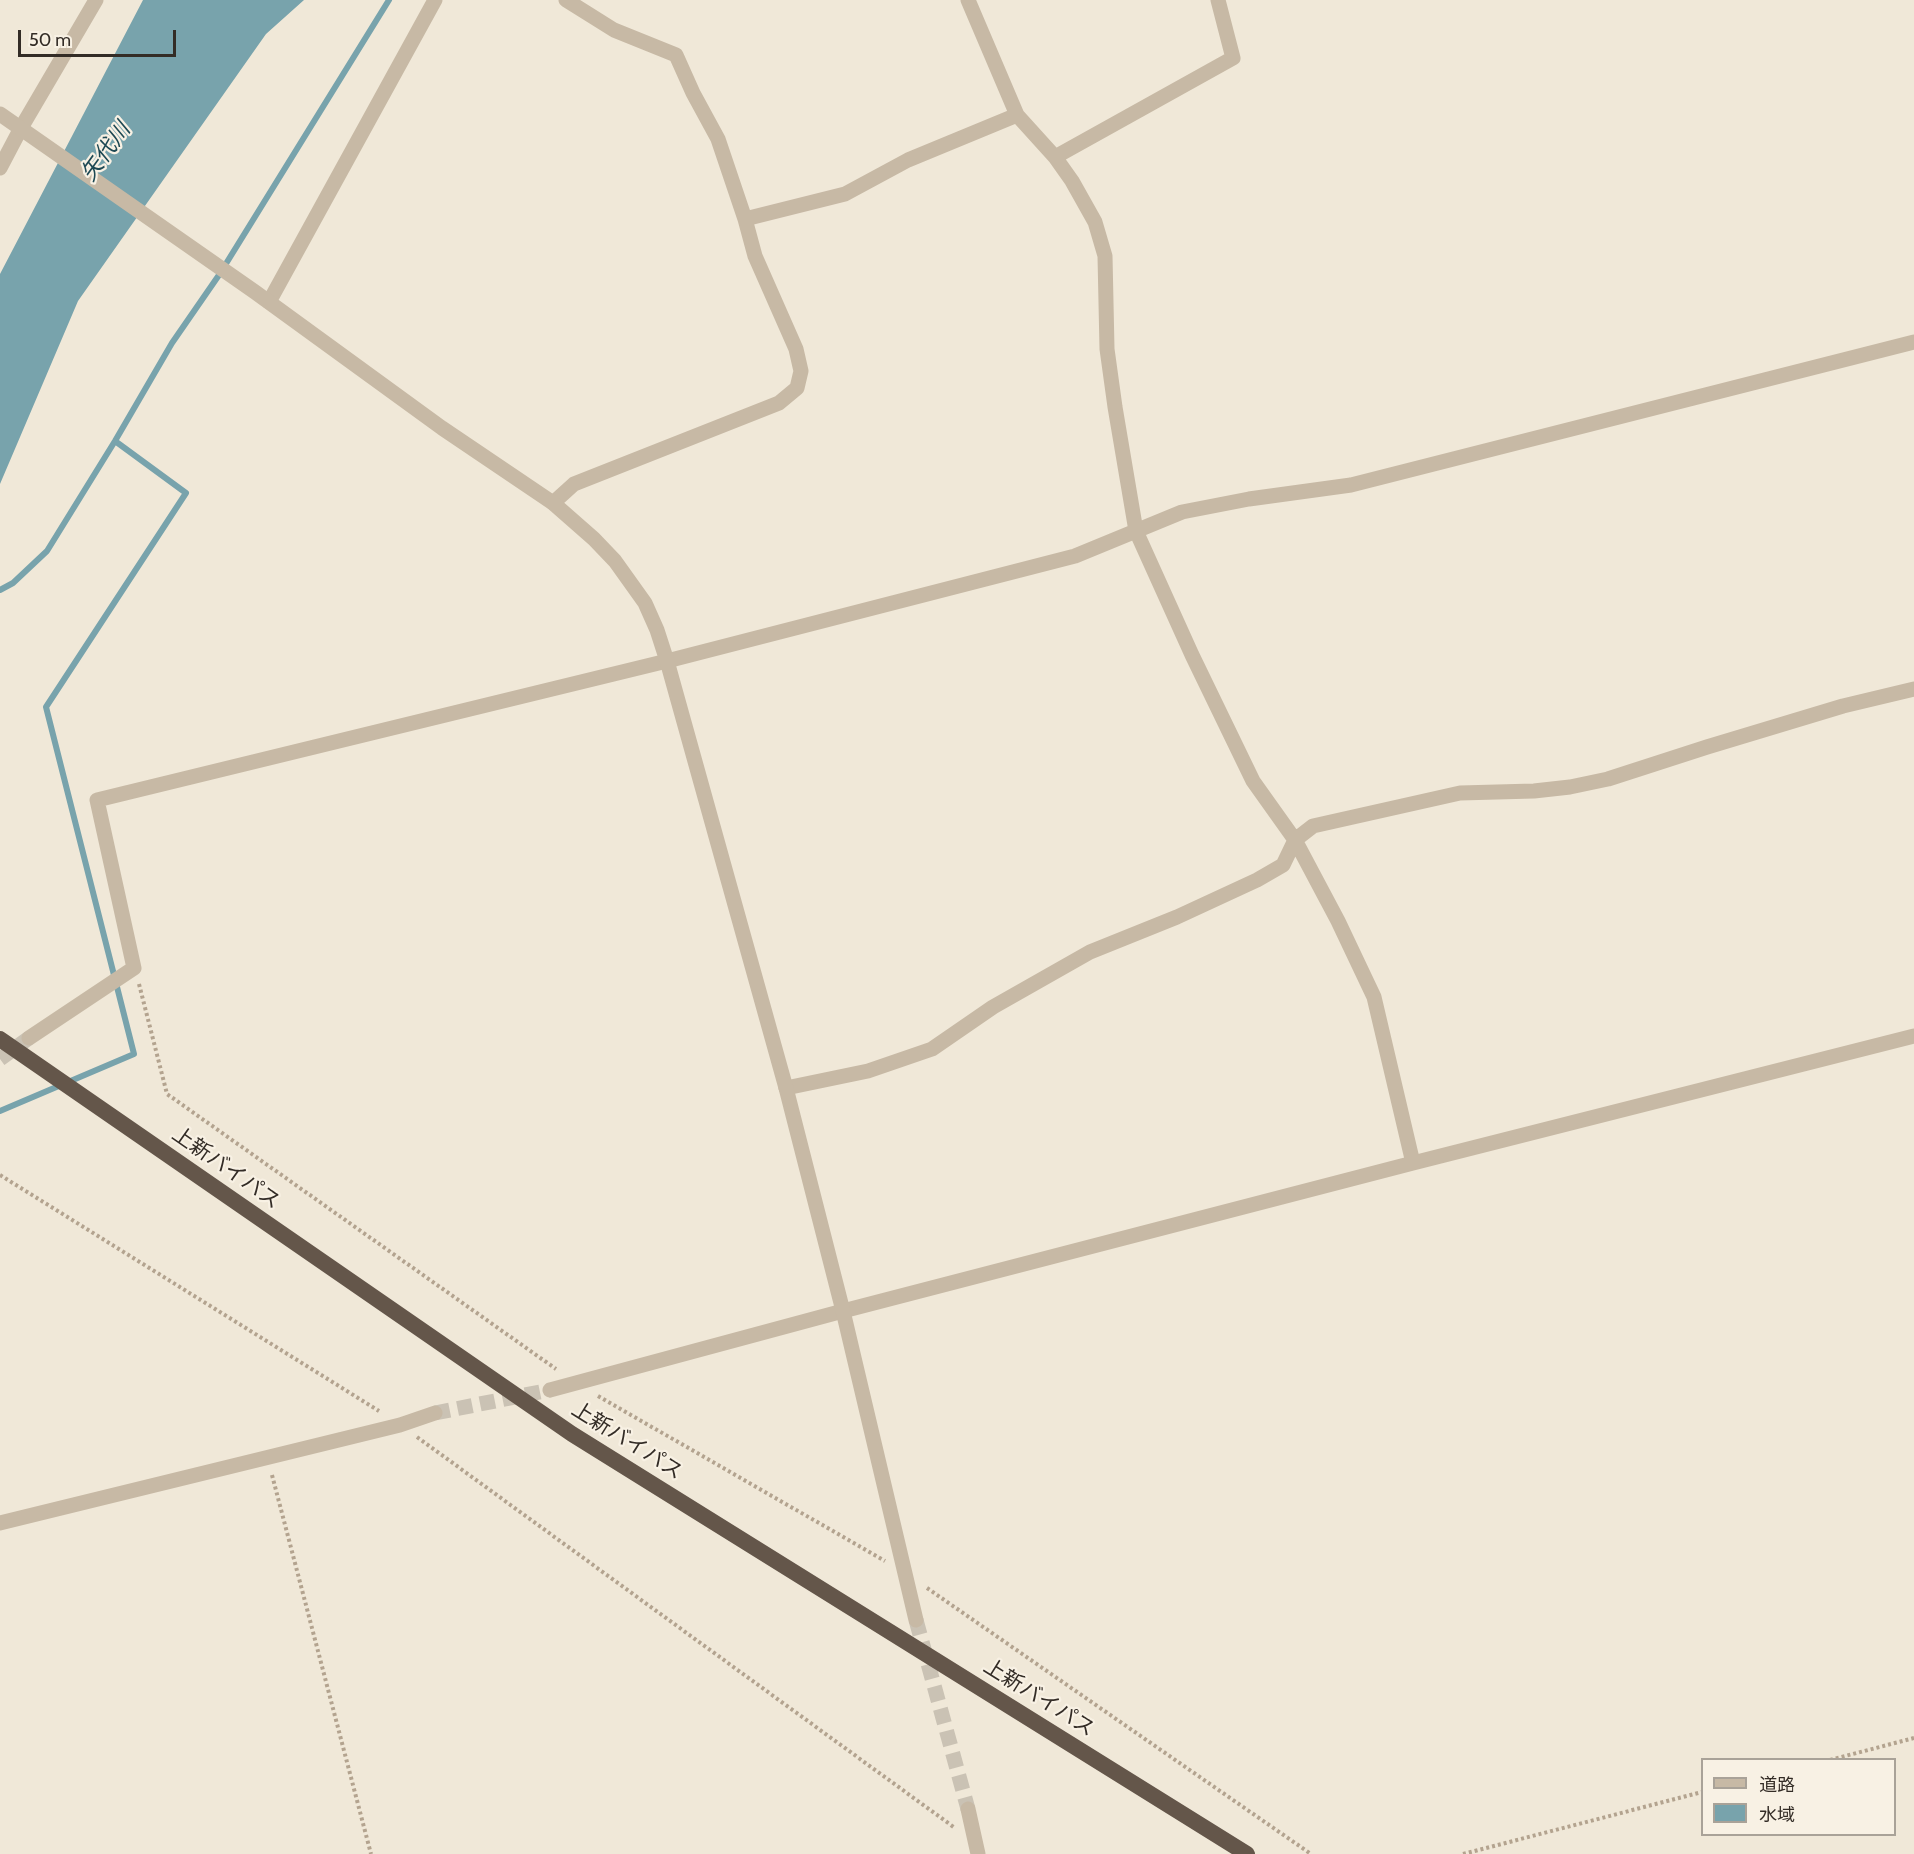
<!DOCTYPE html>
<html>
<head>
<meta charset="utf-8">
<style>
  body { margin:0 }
  #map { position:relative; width:1914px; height:1854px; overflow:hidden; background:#f0e8d8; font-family:Cabin,"Noto Sans JP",sans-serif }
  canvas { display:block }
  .legend { position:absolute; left:1701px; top:1758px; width:195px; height:78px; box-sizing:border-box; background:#f8f1e4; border:2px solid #a9a298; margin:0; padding:8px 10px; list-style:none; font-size:18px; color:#332c26 }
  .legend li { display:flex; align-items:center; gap:12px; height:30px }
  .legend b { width:30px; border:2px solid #a9a298 }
  .scale { position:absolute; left:18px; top:30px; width:158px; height:27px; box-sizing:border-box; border:3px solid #332c26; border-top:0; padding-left:8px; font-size:18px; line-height:21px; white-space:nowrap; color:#332c26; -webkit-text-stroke:4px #f8f1e4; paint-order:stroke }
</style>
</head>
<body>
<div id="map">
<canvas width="1914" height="1854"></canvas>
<ul class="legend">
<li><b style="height:8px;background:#c7b9a5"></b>道路</li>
<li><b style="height:16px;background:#78a3ac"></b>水域</li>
</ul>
<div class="scale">50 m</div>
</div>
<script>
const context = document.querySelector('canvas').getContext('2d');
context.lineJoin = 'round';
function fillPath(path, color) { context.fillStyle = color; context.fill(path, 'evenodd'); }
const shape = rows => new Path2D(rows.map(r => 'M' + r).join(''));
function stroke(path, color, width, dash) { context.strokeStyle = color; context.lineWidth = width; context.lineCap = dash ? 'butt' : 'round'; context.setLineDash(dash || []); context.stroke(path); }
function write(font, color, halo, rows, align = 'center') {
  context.font = font + ' Cabin,"Noto Sans JP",sans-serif'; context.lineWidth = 4.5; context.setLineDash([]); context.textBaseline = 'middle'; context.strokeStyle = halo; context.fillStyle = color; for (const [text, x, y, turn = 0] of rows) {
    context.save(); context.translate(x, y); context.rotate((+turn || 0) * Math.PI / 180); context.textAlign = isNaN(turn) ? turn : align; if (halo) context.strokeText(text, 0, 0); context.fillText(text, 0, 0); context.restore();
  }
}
fillPath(shape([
  [143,0,304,0,266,34,78,301,0,484,0,274]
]), '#78a3ac');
stroke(shape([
  [0,590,13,583,47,551,115,441,172,343,219,275,389,0],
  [0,1111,134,1054,46,707,186,493,115,441]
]), '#78a3ac', 6);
stroke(shape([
  [0,1059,29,1038],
  [435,1413,550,1390]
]), '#cac2b4', 15, [15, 8]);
stroke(shape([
  [916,1620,968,1809]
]), '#cac2b4', 15, [15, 8]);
stroke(shape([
  [139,984,167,1094,556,1369],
  [0,1175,379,1411],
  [598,1396,885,1561],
  [417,1437,955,1828],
  [272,1475,371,1854],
  [927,1588,1311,1854],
  [1830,1760,1914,1738],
  [1463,1854,1702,1792]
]), '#b3a38f', 4, [3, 3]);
stroke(shape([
  [968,0,1017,115],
  [1055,157,1233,58,1218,0],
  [0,168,21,128,96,0],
  [745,219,845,194,908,160,1017,115,1055,157,1072,181,1095,222,1105,256,1107,349,1115,407,1136,531,1192,655,1253,781,1295,840,1338,921,1374,997,1413,1163],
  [269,302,435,0],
  [553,503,574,484,779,403,797,388,801,371,796,349,755,256,745,219,718,139,693,93,676,55,614,30,566,0],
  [29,1038,134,968,97,800,667,661,1075,556,1182,512,1249,499,1351,485,1914,342],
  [786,1088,868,1071,932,1049,993,1007,1090,952,1177,917,1257,880,1283,865,1295,840,1313,826,1460,793,1534,791,1570,787,1608,779,1707,747,1843,706,1914,689],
  [550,1390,843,1311,1413,1163,1914,1036],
  [0,1523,400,1425,435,1413]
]), '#c7b9a5', 15);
stroke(shape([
  [0,114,255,292,442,428,553,503,594,539,615,561,645,603,657,630,667,661,786,1088,843,1311,916,1620],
  [968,1809,978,1854]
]), '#c7b9a5', 15);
stroke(shape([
  [0,1039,572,1434,1247,1854]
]), '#64564a', 16);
write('21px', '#332c26', '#f8f1e4', [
  ["上新バイパス",226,1168,35],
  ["上新バイパス",627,1441,32],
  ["上新バイパス",1039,1698,32]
]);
write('italic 22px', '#1d4853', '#f8f1e4', [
  ["矢代川",106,152,-54]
]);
</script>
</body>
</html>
